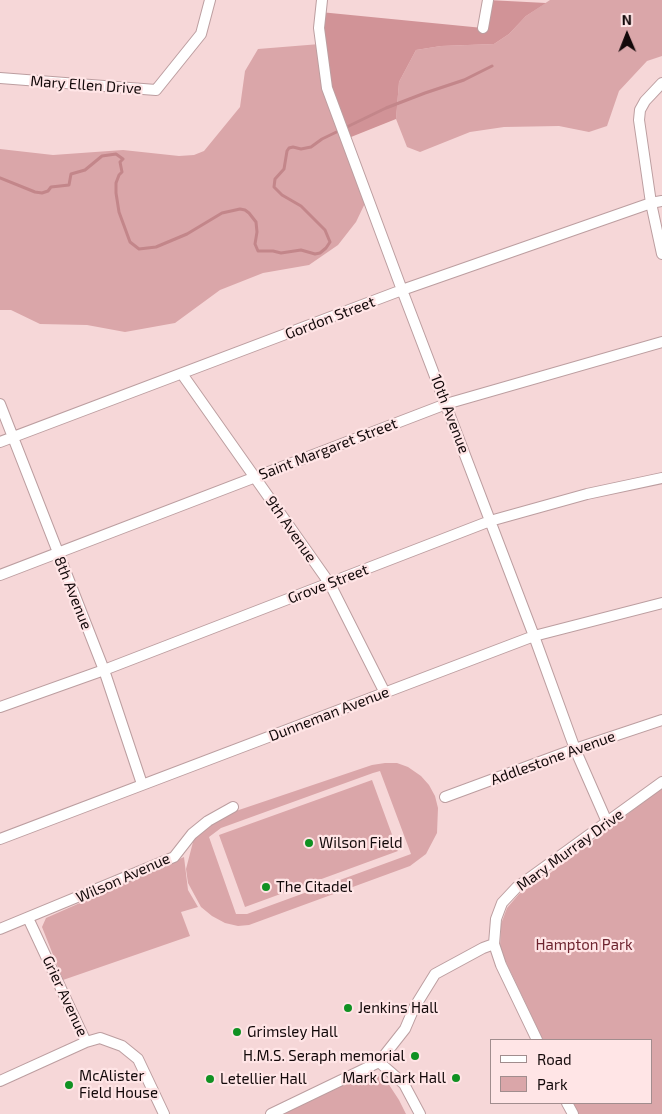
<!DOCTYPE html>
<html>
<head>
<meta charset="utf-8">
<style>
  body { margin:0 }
  #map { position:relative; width:662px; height:1114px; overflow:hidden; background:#f6d7d8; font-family:"Exo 2",sans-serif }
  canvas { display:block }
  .legend { position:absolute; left:490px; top:1039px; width:162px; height:65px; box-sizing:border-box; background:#ffe5e6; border:1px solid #a18d8e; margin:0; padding:6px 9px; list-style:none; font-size:15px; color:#13090a }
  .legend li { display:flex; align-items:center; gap:10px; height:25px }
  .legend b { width:25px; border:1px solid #a18d8e }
  .north { position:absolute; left:602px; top:10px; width:50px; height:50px; -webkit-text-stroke:4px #ffe5e6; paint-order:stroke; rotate:359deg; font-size:14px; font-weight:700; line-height:20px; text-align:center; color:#13090a }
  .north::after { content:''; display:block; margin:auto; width:18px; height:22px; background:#13090a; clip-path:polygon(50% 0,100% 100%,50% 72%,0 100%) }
</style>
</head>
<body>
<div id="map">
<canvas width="662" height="1114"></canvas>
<ul class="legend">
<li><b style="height:6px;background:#fff"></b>Road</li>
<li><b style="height:14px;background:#daa6a9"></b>Park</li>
</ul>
<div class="north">N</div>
</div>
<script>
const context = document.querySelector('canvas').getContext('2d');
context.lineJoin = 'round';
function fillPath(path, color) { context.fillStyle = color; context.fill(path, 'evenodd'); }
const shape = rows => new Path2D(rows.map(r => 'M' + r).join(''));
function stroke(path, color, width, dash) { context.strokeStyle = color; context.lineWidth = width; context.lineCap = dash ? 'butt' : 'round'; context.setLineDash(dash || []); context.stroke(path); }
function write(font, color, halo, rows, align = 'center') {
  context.font = font + ' "Exo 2",sans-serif'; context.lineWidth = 4.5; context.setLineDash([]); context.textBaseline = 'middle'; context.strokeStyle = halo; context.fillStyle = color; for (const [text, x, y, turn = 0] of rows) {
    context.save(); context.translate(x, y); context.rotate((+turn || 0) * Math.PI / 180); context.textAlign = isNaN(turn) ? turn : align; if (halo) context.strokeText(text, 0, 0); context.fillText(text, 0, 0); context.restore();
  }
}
fillPath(shape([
  [550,0,662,0,662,56,647,61,619,91,607,126,589,132,559,126,504,127,470,132,420,152,407,147,396,119,399,82,416,50,441,46,494,44,509,34,526,16],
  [320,44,368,197,356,222,338,245,309,265,263,273,220,290,175,323,125,332,87,325,40,324,11,310,0,310,0,149,53,155,123,150,179,156,194,155,204,151,240,107,245,71,258,49],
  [385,763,397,763,408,767,421,776,429,785,435,796,438,808,437,833,426,854,410,866,249,925,238,926,225,923,212,916,201,907,188,883,186,869,193,842,201,831,227,814,372,765],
  [380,771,411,854,247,914,236,914,209,837,221,828,373,773],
  [372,780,398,851,245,907,219,835],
  [662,788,662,1114,578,1114,573,1103,651,1103,651,1040,543,1040,504,958,500,947,501,924,507,908,519,894,549,874],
  [184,857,188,890,198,907,181,912,190,936,63,980,42,927,46,918],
  [367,1073,382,1074,399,1100,406,1114,282,1114]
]), '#daa6a9');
fillPath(shape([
  [488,0,546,3,526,16,509,34,494,44,441,46,416,50,399,82,396,119,346,139,327,88,320,12,483,28]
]), '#d19397');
stroke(shape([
  [0,178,35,192,42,193,48,191,51,187,69,185,71,174,85,170,102,156,116,154,123,159,120,162,122,172,119,175,116,183,116,193,119,212,130,242,139,249,156,247,187,234,222,213,240,209,245,210,249,213,256,222,257,232,255,244,258,251,273,251,281,253,301,250,315,254,320,253,326,248,330,242,325,230,301,206,282,195,274,187,275,179,284,169,287,151,289,148,293,147,301,149,311,147,322,139,386,108,425,93,464,80,492,66]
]), '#c3868a', 3);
const street = shape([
  [322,0,319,28,327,88,402,290,534,636,575,749,607,822],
  [483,28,488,0],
  [0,78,156,90,201,34,210,0],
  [662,83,645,101,640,110,639,120,651,203,662,254],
  [182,374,330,584,385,693],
  [0,404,104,670,142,784],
  [0,442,402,290,651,203,662,201],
  [0,575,446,404,662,342],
  [0,707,104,670,490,521,587,494,662,478],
  [445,797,575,749,662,720],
  [0,839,534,636,662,603],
  [0,929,174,857,192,834,208,821,233,807],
  [537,1040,501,965,494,944,496,919,502,903,517,887,662,782],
  [86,1042,100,1038,122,1046,138,1059,164,1114],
  [379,1062,404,1084,420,1114],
  [0,1081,86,1042,28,918],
  [567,1103,573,1114],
  [271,1114,379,1062,405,1029,414,1008,435,974,483,948,494,944]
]);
stroke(street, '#bc9ea0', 12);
stroke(street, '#fff', 10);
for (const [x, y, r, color] of [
  [309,843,5,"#109122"],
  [266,887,5,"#109122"],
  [348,1008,5,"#109122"],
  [237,1032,5,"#109122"],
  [415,1056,5,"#109122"],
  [456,1078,5,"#109122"],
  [210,1079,5,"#109122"],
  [69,1085,5,"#109122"]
]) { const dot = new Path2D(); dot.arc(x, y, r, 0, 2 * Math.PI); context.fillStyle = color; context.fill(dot); stroke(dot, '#ffe5e6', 2); }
write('15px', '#13090a', '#ffe5e6', [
  ["Mary Ellen Drive",86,85,4],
  ["Gordon Street",330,318,-21],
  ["10th Avenue",450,414,69],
  ["Saint Margaret Street",328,449,-21],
  ["9th Avenue",291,529,55],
  ["Grove Street",328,584,-21],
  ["8th Avenue",73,593,68],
  ["Dunneman Avenue",329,714,-21],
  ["Addlestone Avenue",553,758,-20],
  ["Mary Murray Drive",570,850,-36],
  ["Wilson Avenue",123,878,-24],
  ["Grier Avenue",65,996,65]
]);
write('15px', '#13090a', '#ffe5e6', [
  ["Wilson Field",319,843],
  ["The Citadel",276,887],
  ["Jenkins Hall",358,1008],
  ["Grimsley Hall",247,1032],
  ["H.M.S. Seraph memorial",405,1056,"right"],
  ["McAlister",79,1076],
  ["Field House",79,1093],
  ["Mark Clark Hall",446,1078,"right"],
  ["Letellier Hall",220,1079]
], 'left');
write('15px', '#6e242f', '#ffe5e6', [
  ["Hampton Park",584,945]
]);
</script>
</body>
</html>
